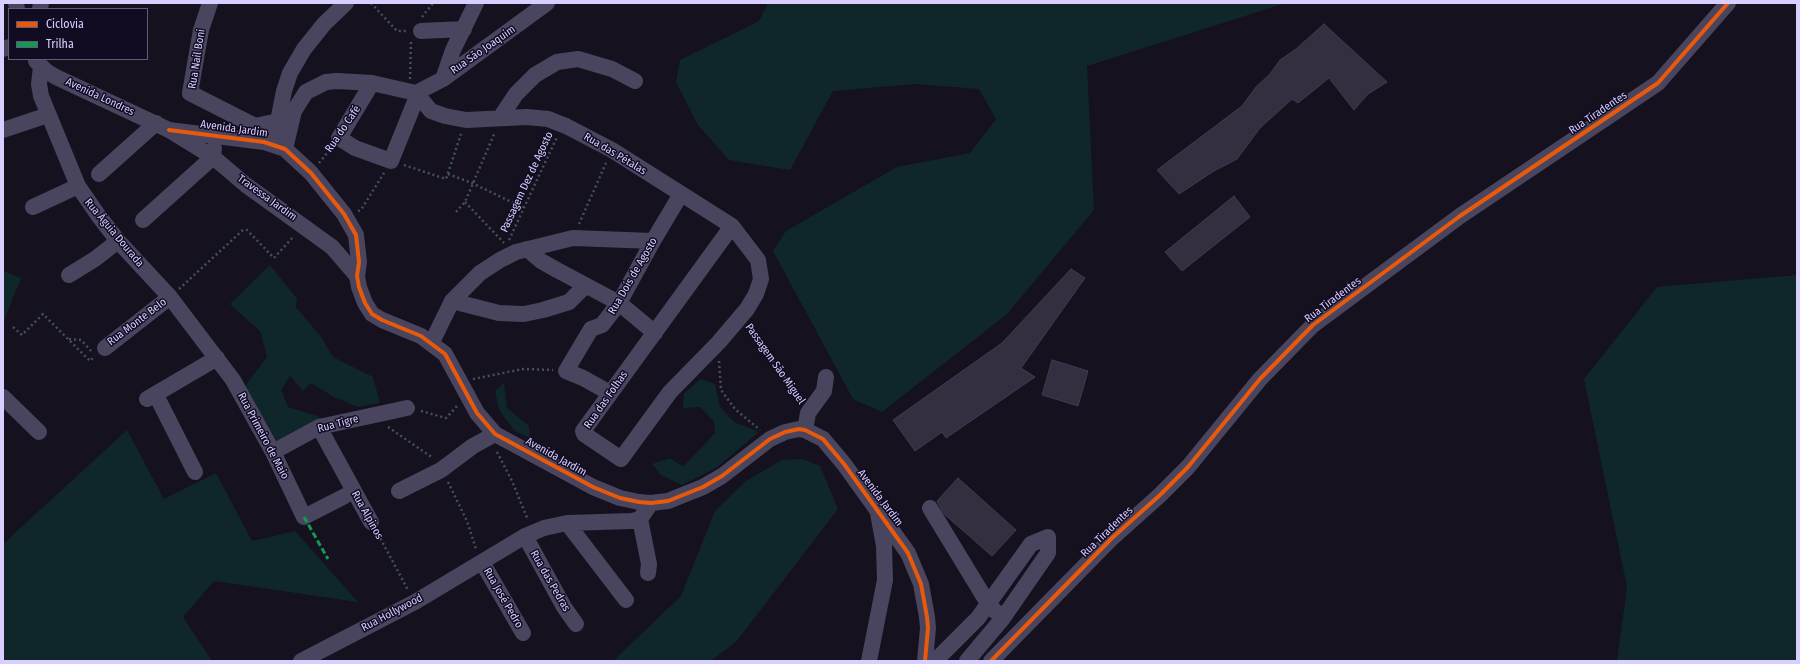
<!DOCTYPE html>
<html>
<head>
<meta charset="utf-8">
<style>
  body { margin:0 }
  #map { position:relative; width:1800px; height:664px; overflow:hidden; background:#15111e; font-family:"Fira Sans Condensed",sans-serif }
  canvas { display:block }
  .frame { position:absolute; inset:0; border:4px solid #d8ceff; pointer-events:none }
  .legend { position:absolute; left:8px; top:8px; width:140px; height:52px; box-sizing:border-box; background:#120c23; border:1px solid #615a7b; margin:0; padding:5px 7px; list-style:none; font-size:12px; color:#d8ceff }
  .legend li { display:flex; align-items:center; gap:8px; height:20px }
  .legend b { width:20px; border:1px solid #615a7b }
</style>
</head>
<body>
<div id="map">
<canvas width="1800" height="664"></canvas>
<div class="frame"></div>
<ul class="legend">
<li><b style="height:5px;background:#e8590c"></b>Ciclovia</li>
<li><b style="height:5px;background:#139951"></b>Trilha</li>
</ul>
</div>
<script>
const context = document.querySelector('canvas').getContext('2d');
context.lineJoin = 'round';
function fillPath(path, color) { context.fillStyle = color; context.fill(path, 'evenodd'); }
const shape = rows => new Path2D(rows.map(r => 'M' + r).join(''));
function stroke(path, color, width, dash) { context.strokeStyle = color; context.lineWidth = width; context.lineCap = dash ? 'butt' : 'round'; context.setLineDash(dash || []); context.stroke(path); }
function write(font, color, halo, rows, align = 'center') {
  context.font = font + ' "Fira Sans Condensed",sans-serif'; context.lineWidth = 3; context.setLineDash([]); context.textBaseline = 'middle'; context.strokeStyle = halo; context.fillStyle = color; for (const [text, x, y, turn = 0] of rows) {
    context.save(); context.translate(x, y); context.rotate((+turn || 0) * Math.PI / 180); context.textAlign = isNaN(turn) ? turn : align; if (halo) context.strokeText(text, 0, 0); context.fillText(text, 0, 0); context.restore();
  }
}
fillPath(shape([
  [768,3,1286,3,1087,66,1094,210,1007,314,882,412,853,399,773,251,786,231,897,167,970,153,996,119,979,89,915,84,833,91,790,170,729,160,698,125,676,82,680,60,759,21],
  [270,265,297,299,296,307,321,337,333,357,373,377,380,403,358,407,334,397,311,383,303,391,290,376,281,390,288,407,323,418,279,445,245,386,267,357,260,331,230,304],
  [3,271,21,278,3,323],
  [1797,275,1797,661,1617,661,1627,587,1584,379,1657,287],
  [701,379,715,384,720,407,734,422,759,432,716,468,682,485,661,475,652,464,670,458,683,467,715,433,714,422,700,407,683,408,684,393],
  [504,383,507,408,529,426,530,438,515,431,499,410,495,391],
  [127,430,164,499,216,473,252,541,295,531,358,602,214,581,183,617,212,661,3,661,3,544],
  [803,459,820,466,838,509,736,642,711,661,613,661,681,596,715,511,746,481,782,460]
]), '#0f272b');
const building = shape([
  [1324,24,1387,82,1368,94,1354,110,1329,78,1298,103,1292,99,1260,128,1237,159,1214,171,1179,194,1157,170,1242,106,1256,87,1270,74,1280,60,1296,49,1324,24],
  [1234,196,1250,217,1182,271,1165,252,1234,196],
  [1071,269,1085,278,1021,368,1035,377,946,438,942,432,915,451,893,420,1002,343,1071,269],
  [1052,360,1088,371,1078,406,1042,395,1052,360],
  [958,478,1016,530,992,556,944,514,937,501,958,478]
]);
fillPath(building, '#332e40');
stroke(building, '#413b52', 1);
stroke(shape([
  [371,3,397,31,408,31],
  [422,17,433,3],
  [410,79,411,40],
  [319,163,331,148],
  [404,165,446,179,461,134],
  [448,174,472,183,524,208],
  [465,202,504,243],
  [358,211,361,210,384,173],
  [456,212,465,202,495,132],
  [579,224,606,163],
  [509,240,557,137],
  [179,289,243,230,247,230,274,258,294,236],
  [13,327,22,335,43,314,90,361,95,356],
  [749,328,801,400],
  [69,339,81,340,91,351],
  [719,361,721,390,735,409,760,430],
  [473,379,523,369,553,370],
  [421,411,446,418,458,405],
  [388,427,433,458],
  [497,452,512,481,528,520],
  [448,482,467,521,476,549],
  [378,534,408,590]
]), '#445060', 2.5, [2, 3]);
stroke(shape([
  [16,3,17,9],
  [210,3,201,30,190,93,255,126,278,121],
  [40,9,41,3],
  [421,31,464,29],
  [3,49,9,47],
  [36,61,46,71,56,77,169,130,213,157,246,185,332,247,357,276],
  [41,67,39,84,41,96,78,186,98,215,118,241,170,297,233,380,273,452,304,517,345,496],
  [443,79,453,50,476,3],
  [372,83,339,138,355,148,391,161,414,104,420,98],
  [416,93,443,79,547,3],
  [500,118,516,94,535,75,557,62,578,59,612,69,635,81],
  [3,130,48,115],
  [169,130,264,142,285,149,311,173,344,214,356,235,359,262,357,276,359,287,365,303,372,314,382,320,421,336,445,354,477,413,495,434,593,487,620,498,639,502,651,503,668,501,703,487,722,476,770,439,785,432,799,429,805,430,823,439,844,464,908,553,921,584,927,617,928,628,925,661],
  [276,131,284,91,290,73,304,49,324,24,346,3],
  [285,149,294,111,306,92,326,82,337,81,372,83,416,93,431,111,445,116,466,120,527,117,548,119,566,126,612,150,732,226,758,260,761,279,756,294,747,309,719,342,670,392,621,459,584,434,583,431,732,226],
  [99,174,156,123],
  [33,207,78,186],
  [143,220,213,157,214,148],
  [527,249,541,261,557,270,619,303,655,333],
  [69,275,95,259,118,241],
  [452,301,499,313,524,314,543,310,569,302,585,286],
  [432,342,452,301,480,273,500,260,516,252,573,238,653,241],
  [105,348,170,297],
  [610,393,583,378,566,371,591,329,602,325,619,303,653,241,681,194],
  [156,395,195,472],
  [3,397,39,432],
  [147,399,217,358],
  [319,427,371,522],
  [805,430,808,413,824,391,826,377],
  [273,452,319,427,407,408],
  [399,491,441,470,473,446,495,434],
  [930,508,989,605,996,612],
  [640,519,649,564,648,573],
  [567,523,626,600],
  [525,536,564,607,576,624],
  [482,562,523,633],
  [301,661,415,602,525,536,544,528,567,523,632,521,640,519,651,503],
  [869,661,885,580,884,546,878,513],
  [935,661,978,618,1031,544,1048,537,1048,553,1003,618,967,661],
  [991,661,1112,538,1160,495,1188,467,1260,379,1313,325,1460,216,1658,83,1728,3]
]), '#49455f', 16);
stroke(shape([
  [304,517,328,559]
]), '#139951', 3, [6, 3]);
stroke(shape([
  [169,130,264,142,285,149,311,173,344,214,356,235,359,262,357,276,359,287,365,303,372,314,382,320,421,336,445,354,477,413,495,434,593,487,620,498,639,502,651,503,668,501,703,487,722,476,770,439,785,432,799,429,805,430,823,439,844,464,908,553,921,584,927,617,928,628,925,661],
  [991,661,1112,538,1160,495,1188,467,1260,379,1313,325,1460,216,1658,83,1728,3]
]), '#e8590c', 4);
write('11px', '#d8ceff', '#120c23', [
  ["Rua São Joaquim",483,50,-35],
  ["Rua Nail Boni",197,59,-81],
  ["Avenida Londres",100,97,25],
  ["Rua Tiradentes",1598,113,-34],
  ["Avenida Jardim",234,129,8],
  ["Rua do Café",343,129,-56],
  ["Rua das Pétalas",615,154,31],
  ["Passagem Dez de Agosto",527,182,-65],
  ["Travessa Jardim",267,198,36],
  ["Rua Águia Dourada",114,233,50],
  ["Rua Dois de Agosto",633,276,-60],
  ["Rua Tiradentes",1333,300,-37],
  ["Rua Monte Belo",137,322,-37],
  ["Passagem São Miguel",775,364,55],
  ["Rua das Folhas",606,400,-55],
  ["Rua Tigre",338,424,-15],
  ["Rua Primeiro de Maio",263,436,62],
  ["Avenida Jardim",556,457,29],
  ["Avenida Jardim",880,498,53],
  ["Rua Alpinos",367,515,61],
  ["Rua Tiradentes",1107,532,-44],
  ["Rua das Pedras",550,581,60],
  ["Rua José Pedro",503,598,60],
  ["Rua Hollywood",392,613,-28]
]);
</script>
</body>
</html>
